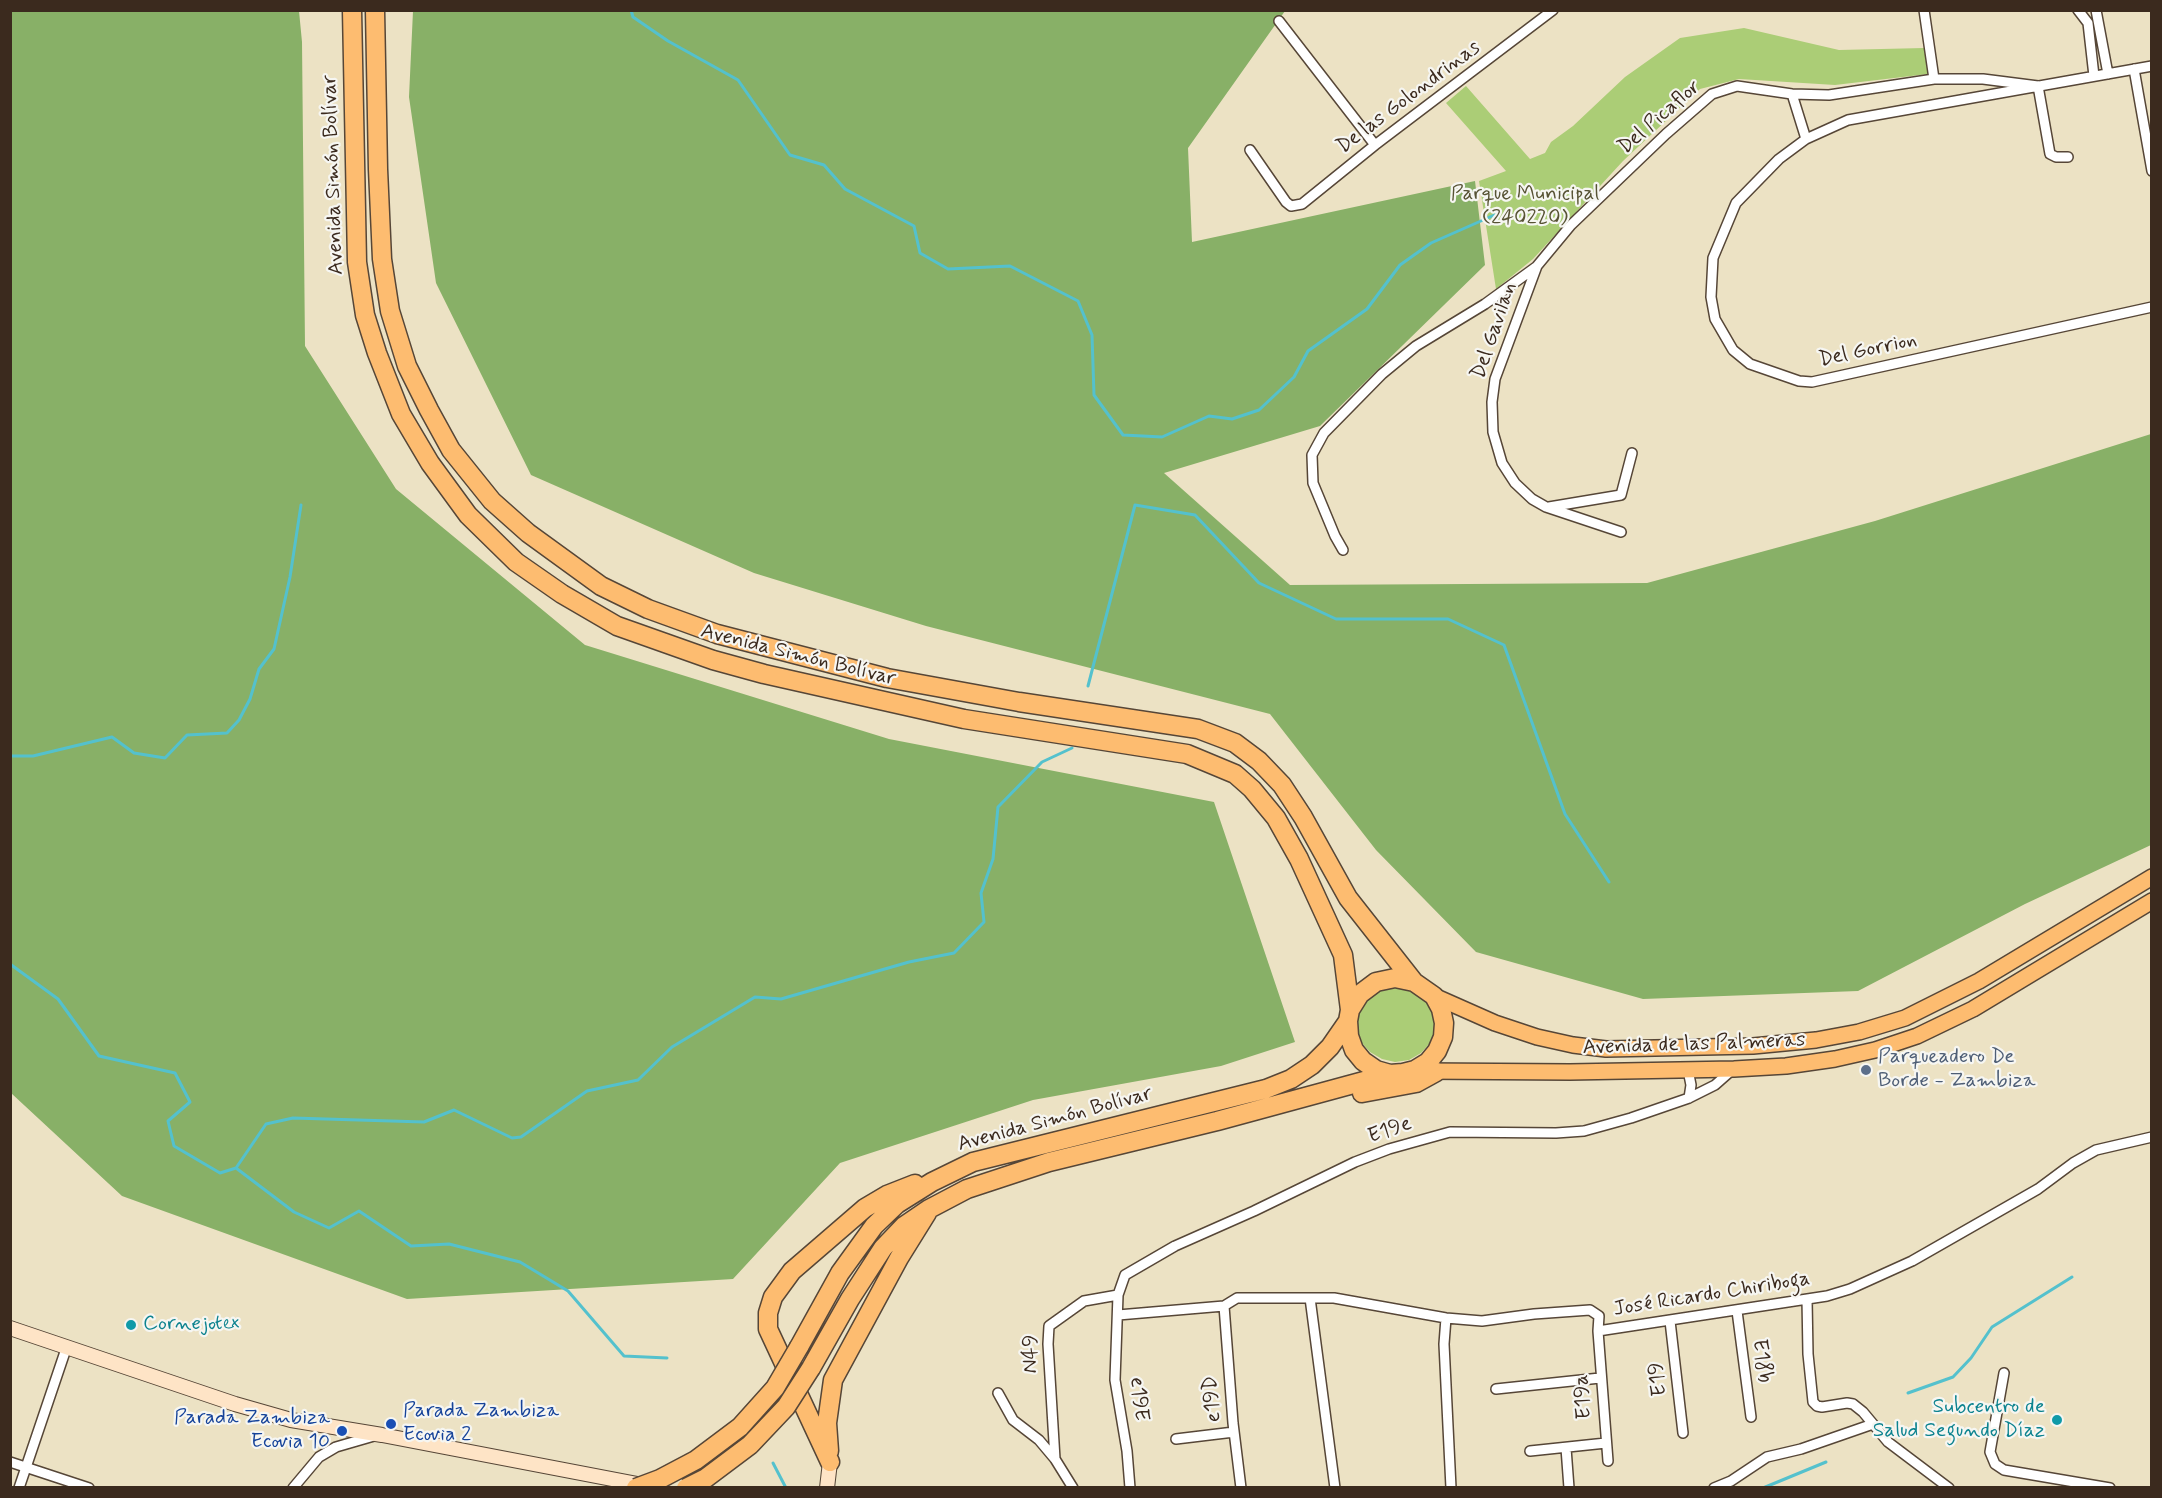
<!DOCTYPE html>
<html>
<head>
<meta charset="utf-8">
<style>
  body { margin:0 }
  #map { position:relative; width:2162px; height:1498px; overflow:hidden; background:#ece2c4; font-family:Mynerve,sans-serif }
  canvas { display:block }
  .frame { position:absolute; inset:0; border:12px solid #3b2a1e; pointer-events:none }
</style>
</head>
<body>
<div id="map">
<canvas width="2162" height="1498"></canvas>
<div class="frame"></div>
</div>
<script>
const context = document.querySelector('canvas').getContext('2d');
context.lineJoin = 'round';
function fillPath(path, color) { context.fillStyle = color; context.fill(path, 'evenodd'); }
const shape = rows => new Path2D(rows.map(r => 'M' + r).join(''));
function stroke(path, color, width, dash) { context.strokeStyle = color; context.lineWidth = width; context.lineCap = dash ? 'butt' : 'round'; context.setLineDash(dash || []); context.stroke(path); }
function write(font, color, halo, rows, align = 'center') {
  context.font = font + ' Mynerve,sans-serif'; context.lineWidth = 4.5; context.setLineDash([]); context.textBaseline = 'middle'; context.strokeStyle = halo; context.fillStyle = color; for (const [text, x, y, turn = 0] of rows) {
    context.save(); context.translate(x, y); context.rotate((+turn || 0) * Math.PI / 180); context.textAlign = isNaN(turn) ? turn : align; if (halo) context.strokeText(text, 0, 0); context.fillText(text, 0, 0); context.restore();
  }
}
fillPath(shape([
  [1744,28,1839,50,1924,48,1928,74,1835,85,1739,79,1700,89,1623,161,1533,259,1496,289,1479,181,1506,171,1446,103,1466,86,1530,159,1545,153,1551,142,1573,126,1625,77,1680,38],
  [1404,980,1434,1004,1436,1031,1430,1043,1421,1053,1409,1060,1395,1062,1382,1059,1370,1052,1361,1042,1356,1030,1358,1003,1366,992]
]), '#abcd76');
fillPath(shape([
  [10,11,299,11,302,42,305,346,396,489,585,645,889,739,1214,802,1295,1042,1221,1066,1033,1100,840,1163,733,1279,407,1299,122,1196,11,1093],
  [413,11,1285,11,1188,148,1192,242,1475,181,1485,265,1320,426,1164,473,1290,585,1647,583,1875,521,2151,434,2151,845,2025,904,1858,991,1643,999,1476,952,1376,850,1270,714,926,626,754,573,531,475,436,283,409,97]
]), '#88b067');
stroke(shape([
  [631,10,633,17,668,41,738,80,790,155,824,165,845,189,914,226,920,253,948,269,1010,266,1078,301,1092,335,1094,395,1123,435,1162,437,1209,416,1232,419,1259,410,1294,377,1308,351,1367,309,1400,265,1431,243,1499,213],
  [1088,686,1135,505,1195,515,1259,583,1336,619,1448,619,1504,645,1565,814,1609,882],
  [10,756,33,756,112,737,134,753,165,758,187,735,227,733,239,720,250,699,259,669,274,649,290,577,301,505],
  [10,964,58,999,99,1056,175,1073,190,1102,168,1121,174,1146,220,1173,236,1168,294,1212,329,1228,359,1211,411,1246,449,1244,520,1262,568,1291,624,1356,667,1358],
  [236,1168,266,1124,293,1118,424,1122,454,1110,512,1138,521,1137,587,1091,638,1080,672,1047,755,997,781,999,909,962,954,953,984,922,981,893,993,859,998,807,1042,762,1072,748],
  [1908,1393,1953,1377,1971,1358,1992,1327,2072,1277],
  [773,1463,786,1488],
  [1763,1488,1826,1462]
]), '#54c1cd', 3);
const street = shape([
  [1924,10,1934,79],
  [2078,10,2088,23,2094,76],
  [2096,10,2108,74],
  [1279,21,1375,145],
  [2152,66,1848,120,1806,139,1779,159,1736,203,1713,258,1711,297,1715,319,1733,350,1750,364,1799,381,1812,382,2152,307],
  [2134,69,2152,171],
  [1792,94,1806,139],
  [1250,150,1286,202,1291,206,1302,204,1375,145,1553,10],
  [1549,507,1621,495,1632,453],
  [1621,532,1546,507,1532,499,1515,483,1502,463,1493,432,1492,402,1495,379,1537,266,1571,225,1666,134,1712,94,1737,86,1792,94,1829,95,1934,79,1983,79,2038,86,2050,154,2056,157,2068,157],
  [1343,550,1335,536,1313,483,1312,455,1324,433,1382,374,1416,346,1485,304,1536,267],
  [1688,1070,1691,1085,1689,1098],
  [1310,1298,1335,1488],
  [1807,1299,1808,1354,1813,1402,1817,1406,1822,1407,1847,1403,1853,1404,1863,1412,1888,1442,1949,1488],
  [1224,1306,1233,1423,1241,1488],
  [1737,1311,1751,1417],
  [1118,1315,1224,1306,1237,1298,1334,1298,1446,1318,1482,1321,1534,1314,1590,1310,1599,1316,1598,1331,1827,1296,1850,1289,1912,1261,2038,1189,2073,1163,2096,1150,2152,1137],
  [1446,1318,1444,1344,1451,1488],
  [1670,1321,1683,1433],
  [1598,1331,1608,1461],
  [2004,1373,1990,1452,1995,1464,2004,1470,2110,1488],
  [1496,1389,1600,1378],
  [998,1393,1013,1420,1039,1440,1055,1459,1073,1488],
  [1176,1439,1234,1432],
  [1566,1448,1569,1488],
  [1530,1451,1606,1443],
  [1055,1459,1048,1344,1049,1326,1084,1301,1118,1295],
  [10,1462,89,1488],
  [19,1488,67,1346],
  [293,1488,319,1457,336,1447,374,1436],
  [1130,1488,1127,1451,1115,1380,1118,1295,1125,1275,1175,1246,1254,1211,1355,1162,1389,1149,1450,1132,1556,1133,1584,1131,1631,1118,1689,1098,1715,1085,1732,1070],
  [1714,1488,1731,1481,1767,1457,1801,1449,1873,1424]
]);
const secondary = shape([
  [10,1328,235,1404,291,1420,382,1435,648,1486],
  [827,1488,830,1462]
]);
const primary = shape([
  [1434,996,1495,1023,1537,1037,1573,1045,1606,1049,1753,1046,1816,1040,1859,1032,1905,1018,1979,981,2152,877],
  [1424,1071,1570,1072,1734,1069,1786,1066,1835,1059,1875,1050,1917,1036,1973,1009,2152,901]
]);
const highway = shape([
  [352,10,357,262,365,315,377,353,401,414,430,463,468,515,516,562,562,594,617,626,713,660,764,674,964,719,1187,754,1235,774,1252,789,1276,818,1299,859,1343,955,1350,1010,1348,1021,1349,1036,1354,1050,1363,1061,1376,1070,1390,1074,1403,1073,1415,1070,1428,1062,1437,1051,1443,1037,1444,1023,1441,1009,1434,996,1414,982,1395,978,1376,982,1360,994,1350,1010],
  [375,10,378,169,382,259,390,311,407,366,429,410,451,450,492,501,528,533,601,586,648,609,717,634,887,678,1019,702,1198,729,1235,743,1259,761,1282,785,1303,817,1348,898,1414,982],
  [1362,1093,1416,1083,1436,1072],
  [799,1347,840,1273,874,1226,897,1204,932,1182,973,1162,1266,1089,1291,1079,1312,1065,1330,1047,1348,1021],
  [811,1368,850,1299,883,1248,904,1226,929,1209,967,1189,1049,1162,1217,1121,1390,1074],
  [829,1451,827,1423,833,1380,899,1258,927,1213],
  [830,1462,768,1329,768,1313,773,1297,792,1271,865,1208,887,1195,915,1184]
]);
stroke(street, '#564637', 12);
stroke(secondary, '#564637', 16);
stroke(primary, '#564637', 18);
stroke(highway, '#564637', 21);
stroke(street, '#fff', 9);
stroke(secondary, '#fee4c6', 14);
stroke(primary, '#fdbc70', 15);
stroke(highway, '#fdbc70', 18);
const highwayBridge = shape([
  [636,1488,660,1479,696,1460,740,1427,775,1388,799,1347],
  [686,1488,706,1478,750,1445,786,1407,811,1368]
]);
stroke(highwayBridge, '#564637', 21, []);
stroke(highwayBridge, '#fdbc70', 18);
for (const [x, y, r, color] of [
  [1866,1070,6,"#5c6f8a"],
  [131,1325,6,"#0f9aa8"],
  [2057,1420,6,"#0f9aa8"],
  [391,1424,6,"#1a4fb4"],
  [342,1431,6,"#1a4fb4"]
]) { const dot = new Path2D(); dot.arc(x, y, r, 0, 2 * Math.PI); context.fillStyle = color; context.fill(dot); stroke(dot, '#f6f6f2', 2); }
write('21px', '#3b2a1e', '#f6f6f2', [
  ["De las Golondrinas",1409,98,-37],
  ["Del Picaflor",1660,118,-41],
  ["Avenida Simón Bolívar",334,175,-92],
  ["Del Gavilan",1495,331,-71],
  ["Del Gorrion",1868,351,-12],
  ["Avenida Simón Bolívar",798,656,14],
  ["Avenida de las Palmeras",1694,1045,-2],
  ["Avenida Simón Bolívar",1055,1120,-15],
  ["E19e",1390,1131,-19],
  ["José Ricardo Chiriboga",1712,1295,-9],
  ["N49",1032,1354,-89],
  ["E18b",1761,1361,82],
  ["E19",1659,1379,-97],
  ["E19a",1584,1397,-94],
  ["e19E",1138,1399,83],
  ["e19D",1213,1399,-95]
]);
write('21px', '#575334', '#f6f6f2', [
  ["Parque Municipal",1525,195],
  ["(240220)",1525,219]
]);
write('21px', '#4e5e75', '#f6f6f2', [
  ["Parqueadero De",1878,1058],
  ["Borde - Zambiza",1878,1082]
], 'left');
write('21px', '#0d838f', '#f6f6f2', [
  ["Cornejotex",143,1325],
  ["Subcentro de",2045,1408,"right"],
  ["Salud Segundo Díaz",2045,1432,"right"]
], 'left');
write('21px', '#164399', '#f6f6f2', [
  ["Parada Zambiza",403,1412],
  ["Ecovia 2",403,1436],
  ["Parada Zambiza",330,1419,"right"],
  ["Ecovia 10",330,1443,"right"]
], 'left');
</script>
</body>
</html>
